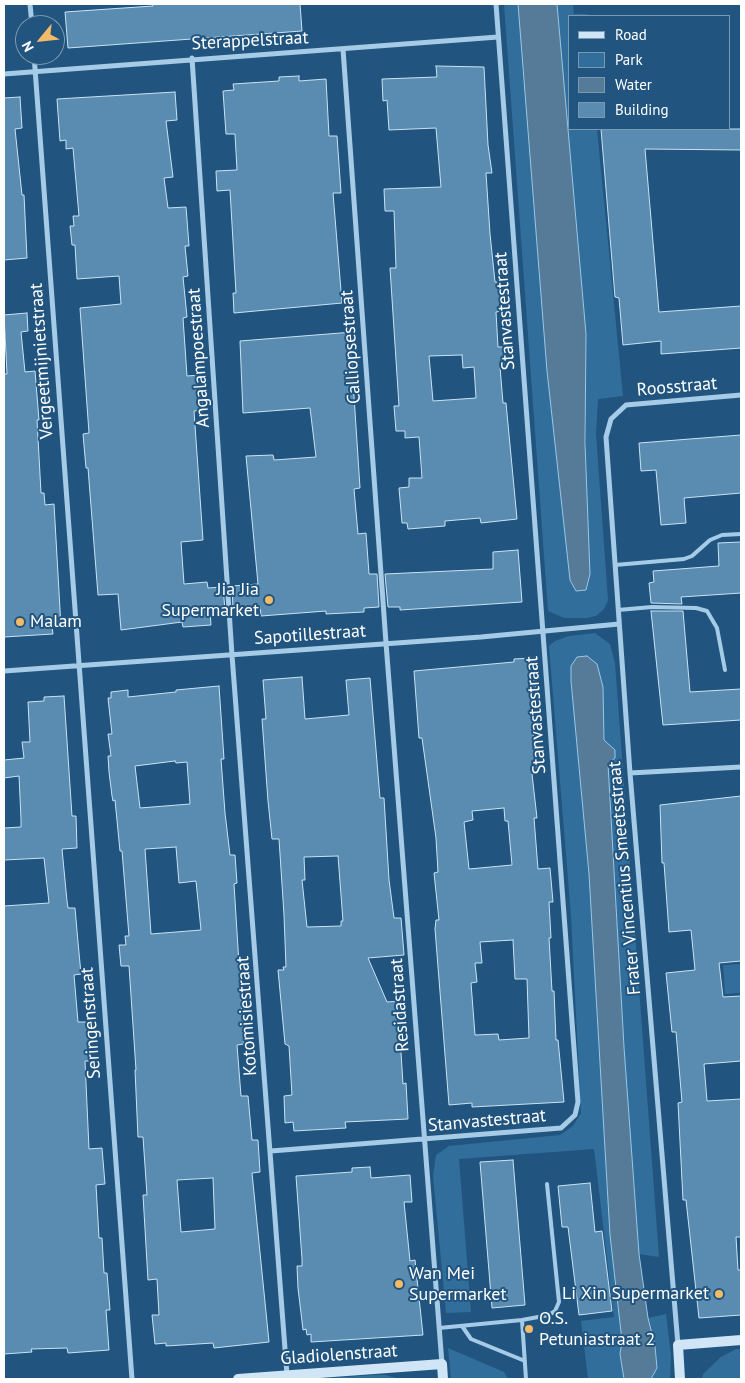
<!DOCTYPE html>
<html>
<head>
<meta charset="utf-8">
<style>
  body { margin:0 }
  #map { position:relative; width:745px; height:1383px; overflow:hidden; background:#21557f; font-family:"PT Sans",sans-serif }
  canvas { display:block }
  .frame { position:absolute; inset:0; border:5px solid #fff; pointer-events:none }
  .legend { position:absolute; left:568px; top:15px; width:162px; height:115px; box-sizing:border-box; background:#21557f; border:1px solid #7a99b2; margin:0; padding:6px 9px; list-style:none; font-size:15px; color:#fff }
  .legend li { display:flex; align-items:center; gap:10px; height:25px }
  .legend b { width:25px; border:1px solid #7a99b2 }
  .north { position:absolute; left:15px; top:15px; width:50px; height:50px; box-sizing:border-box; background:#21557f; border:1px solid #7a99b2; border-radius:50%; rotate:242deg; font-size:14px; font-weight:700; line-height:20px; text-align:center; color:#fff }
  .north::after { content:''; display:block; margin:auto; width:18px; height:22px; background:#f3ba67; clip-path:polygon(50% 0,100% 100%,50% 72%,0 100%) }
</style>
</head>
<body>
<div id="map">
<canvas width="745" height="1383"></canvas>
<div class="frame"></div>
<ul class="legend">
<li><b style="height:6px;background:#d0e5f6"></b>Road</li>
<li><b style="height:14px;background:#316e9b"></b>Park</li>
<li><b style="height:14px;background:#557b99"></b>Water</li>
<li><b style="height:14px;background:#5a8bb0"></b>Building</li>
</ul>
<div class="north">N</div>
</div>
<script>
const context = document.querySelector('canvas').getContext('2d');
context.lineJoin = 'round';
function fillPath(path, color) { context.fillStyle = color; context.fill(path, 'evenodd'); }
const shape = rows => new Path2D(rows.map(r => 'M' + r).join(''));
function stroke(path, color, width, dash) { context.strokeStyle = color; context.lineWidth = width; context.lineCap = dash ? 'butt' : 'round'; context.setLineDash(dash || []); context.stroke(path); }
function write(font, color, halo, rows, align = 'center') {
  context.font = font + ' "PT Sans",sans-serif'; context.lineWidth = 4; context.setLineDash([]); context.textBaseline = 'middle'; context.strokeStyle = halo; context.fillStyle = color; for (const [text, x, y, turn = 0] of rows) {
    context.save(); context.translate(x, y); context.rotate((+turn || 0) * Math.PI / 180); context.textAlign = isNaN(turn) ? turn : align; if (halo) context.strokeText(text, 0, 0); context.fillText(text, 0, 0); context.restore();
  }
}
fillPath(shape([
  [504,4,518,4,547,371,570,580,576,591,586,590,586,334,557,4,573,4,574,14,588,14,589,16,569,16,569,129,597,129,623,396,598,399,596,434,608,600,604,609,596,616,587,618,564,618,548,611],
  [595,633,610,644,615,663,659,1257,639,1254,624,1047,608,764,615,758,604,740,603,687,577,657,571,666,571,681,589,874,610,1235,622,1341,620,1354,624,1379,588,1379,581,1321,614,1317,594,1149,459,1159,471,1312,446,1313,433,1176,436,1155,449,1146,560,1135,573,1126,581,1113,571,916,549,646,555,641,569,636],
  [741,964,741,993,725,994,723,965],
  [666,1314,671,1355,670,1379,651,1379,657,1368,655,1346,648,1318],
  [448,1348,504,1372,508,1379,451,1379],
  [736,1349,741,1349,741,1379,702,1379,703,1374,721,1357],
  [374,1375,386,1375,399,1379,317,1379]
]), '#316e9b');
const water = shape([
  [518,4,557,4,586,334,585,443,590,574,586,590,576,591,570,580,547,371,518,4],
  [587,656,597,664,603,687,604,740,615,750,615,758,608,764,624,1047,639,1254,648,1318,655,1346,657,1368,651,1379,624,1379,620,1354,622,1341,610,1235,589,874,571,681,571,666,577,657,587,656]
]);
fillPath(water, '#557b99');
stroke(water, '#9ac8e8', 1);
const building = shape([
  [152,4,300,4,302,31,68,48,65,12,153,6,152,4],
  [436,66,484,67,488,145,492,173,486,173,490,234,495,282,499,282,502,311,496,312,498,347,503,347,504,366,500,367,503,403,506,403,517,519,481,523,480,518,445,521,445,526,408,529,407,523,402,523,399,488,409,487,409,478,422,478,419,437,405,438,405,431,396,431,394,406,399,406,390,268,396,268,394,211,385,211,384,189,441,187,436,128,389,130,387,100,383,101,382,79,437,77,436,66],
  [462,355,463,368,474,367,476,398,433,401,429,356,462,355],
  [299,76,299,81,326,79,329,136,337,136,341,193,333,193,342,303,234,313,233,293,236,293,230,190,217,191,216,171,237,170,235,134,226,134,223,91,234,90,233,84,279,81,279,77,299,76],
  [175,92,177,120,166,121,173,177,164,178,168,208,186,207,189,246,185,246,188,276,183,277,187,317,183,318,187,376,200,375,203,410,194,411,203,540,181,542,184,584,207,582,208,588,223,587,225,610,210,611,211,625,183,627,182,622,121,630,118,594,98,595,88,468,86,468,83,434,89,433,80,308,121,304,119,276,77,279,75,245,72,245,70,226,74,226,73,216,79,216,73,148,66,149,66,140,60,141,57,99,175,92],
  [20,97,22,128,15,129,22,195,24,195,27,258,4,260,4,98,20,97],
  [601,129,741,129,741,150,645,149,659,312,741,306,741,348,661,354,661,341,623,345,619,298,615,297,601,129],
  [27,313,28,331,21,332,25,372,35,371,39,420,37,420,41,493,44,493,45,505,54,504,61,627,52,627,53,634,4,637,4,374,7,374,4,315,27,313],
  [353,332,354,350,351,350,360,488,354,489,358,534,366,533,369,574,377,574,379,607,364,608,364,612,326,614,326,611,261,616,260,606,233,609,232,586,258,584,246,456,273,455,274,460,316,457,310,408,243,413,240,341,353,332],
  [741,435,741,493,684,498,686,523,661,525,656,470,641,471,639,443,741,435],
  [741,542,741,593,681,597,682,604,651,603,649,583,654,582,653,571,719,566,718,543,741,542],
  [518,550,522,602,400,610,400,607,388,607,385,574,493,569,493,552,518,550],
  [651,611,683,611,690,692,741,689,741,720,663,725,651,611],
  [533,658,536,692,533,692,537,732,533,732,537,773,532,774,537,818,534,818,538,869,550,868,553,902,549,902,551,938,549,938,552,991,554,991,556,1040,558,1040,564,1102,472,1107,472,1103,449,1105,435,929,436,920,439,920,434,873,438,872,436,838,422,738,419,738,414,671,514,662,514,659,533,658],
  [504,808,505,821,508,821,512,865,469,869,464,822,473,820,472,811,504,808],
  [513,940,515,979,527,979,529,1038,499,1040,498,1034,475,1035,471,983,477,982,475,963,482,963,480,942,513,940],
  [302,677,305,719,349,715,346,680,370,678,380,798,384,798,389,880,394,918,401,918,404,955,368,958,387,1002,400,1001,404,1037,400,1037,403,1084,406,1083,408,1119,345,1122,346,1128,294,1131,293,1122,285,1123,284,1096,292,1095,289,1046,285,1044,278,970,284,970,283,967,286,967,284,915,279,839,272,839,268,801,262,719,266,719,263,680,302,677],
  [338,856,343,921,341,921,341,926,307,927,302,880,305,880,304,857,338,856],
  [219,686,224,759,221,759,225,813,230,855,235,855,237,883,234,884,244,1044,237,1045,241,1096,248,1096,252,1140,258,1140,260,1172,252,1173,269,1342,214,1348,213,1343,166,1346,166,1343,155,1344,152,1315,159,1315,157,1279,148,1280,143,1195,147,1195,143,1137,138,1137,135,1070,136,1070,129,966,121,966,119,945,126,945,125,936,129,936,122,851,120,851,115,800,113,801,112,796,109,772,108,756,111,756,108,734,112,734,108,698,111,698,111,692,128,690,128,697,176,692,176,690,219,686],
  [175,761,176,763,187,762,190,804,140,808,135,766,175,761],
  [176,847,179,883,196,881,201,930,151,934,145,849,176,847],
  [213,1178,215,1229,181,1232,177,1180,213,1178],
  [64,696,72,816,76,816,77,848,62,849,67,901,68,908,75,908,78,942,81,974,74,975,78,1022,88,1022,91,1061,85,1061,89,1149,102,1148,105,1184,96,1185,99,1238,102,1238,104,1273,107,1273,110,1310,106,1310,109,1350,68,1353,67,1348,31,1349,32,1352,4,1354,4,906,49,903,44,858,4,860,4,828,21,827,21,819,19,776,4,778,4,760,24,758,22,742,30,742,28,702,44,701,44,697,64,696],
  [741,796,741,961,719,963,723,997,741,996,741,1061,704,1064,707,1101,741,1099,741,1237,736,1237,738,1270,741,1270,741,1315,699,1318,686,1200,683,1200,678,1103,682,1102,676,1032,672,1032,666,973,695,970,691,930,669,932,664,863,662,863,660,805,741,796],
  [513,1160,525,1305,492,1308,480,1162,513,1160],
  [370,1167,371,1178,410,1175,412,1202,404,1202,410,1261,415,1260,423,1335,311,1342,311,1334,307,1335,306,1329,303,1330,298,1288,297,1266,302,1266,302,1259,296,1176,352,1172,352,1168,370,1167],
  [590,1183,595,1232,602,1231,612,1311,579,1315,568,1227,562,1227,558,1186,590,1183]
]);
fillPath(building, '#5a8bb0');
stroke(building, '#c9e3f5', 1);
stroke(shape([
  [615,565,684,559,692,556,710,540,722,535,741,534],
  [618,610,652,607,696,608,707,611,717,628,725,670],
  [522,1320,549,1315,555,1311,559,1302,547,1184],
  [462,1326,471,1339,525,1361],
  [439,1328,522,1320,526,1379]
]), '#a6cbe7', 4);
stroke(shape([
  [30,4,32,25],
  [343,49,386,643,442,1364],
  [34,55,132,1379],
  [192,58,232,655,287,1375],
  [4,74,498,37],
  [4,671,481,637,619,624],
  [630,773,741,767],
  [271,1151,561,1128,575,1115,578,1102,496,4],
  [678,1345,630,773,606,437,611,419,626,405,741,395]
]), '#a6cbe7', 5);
stroke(shape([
  [238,1379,442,1364,443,1379],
  [680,1379,678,1345,741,1340]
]), '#d0e5f6', 10);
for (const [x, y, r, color] of [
  [269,600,5,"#f3ba67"],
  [20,622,5,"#f3ba67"],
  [399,1284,5,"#f3ba67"],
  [719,1294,5,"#f3ba67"],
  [529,1329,5,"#f3ba67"]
]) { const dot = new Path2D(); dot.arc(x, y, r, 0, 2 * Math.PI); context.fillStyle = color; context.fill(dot); stroke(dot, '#21557f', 2); }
write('18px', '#fff', '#21557f', [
  ["Sterappelstraat",250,41,-3],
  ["Stanvastestraat",505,311,-94],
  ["Calliopsestraat",351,347,-94],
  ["Angalampoestraat",199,358,-94],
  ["Vergeetmijnietstraat",42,361,-94],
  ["Roosstraat",677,387,-5],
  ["Sapotillestraat",310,635,-4],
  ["Stanvastestraat",536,715,-94],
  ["Frater Vincentius Smeetsstraat",625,878,-95],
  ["Residastraat",400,1005,-94],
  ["Kotomisiestraat",247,1016,-94],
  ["Seringenstraat",91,1023,-94],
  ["Stanvastestraat",487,1121,-5],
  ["Gladiolenstraat",339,1355,-4]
]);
write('18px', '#fff', '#21557f', [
  ["Jia Jia",259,590,"right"],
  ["Supermarket",259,611,"right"],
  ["Malam",30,622],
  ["Wan Mei",409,1274],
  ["Supermarket",409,1295],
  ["Li Xin Supermarket",709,1294,"right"],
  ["O.S.",539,1319],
  ["Petuniastraat 2",539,1340]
], 'left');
</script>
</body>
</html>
